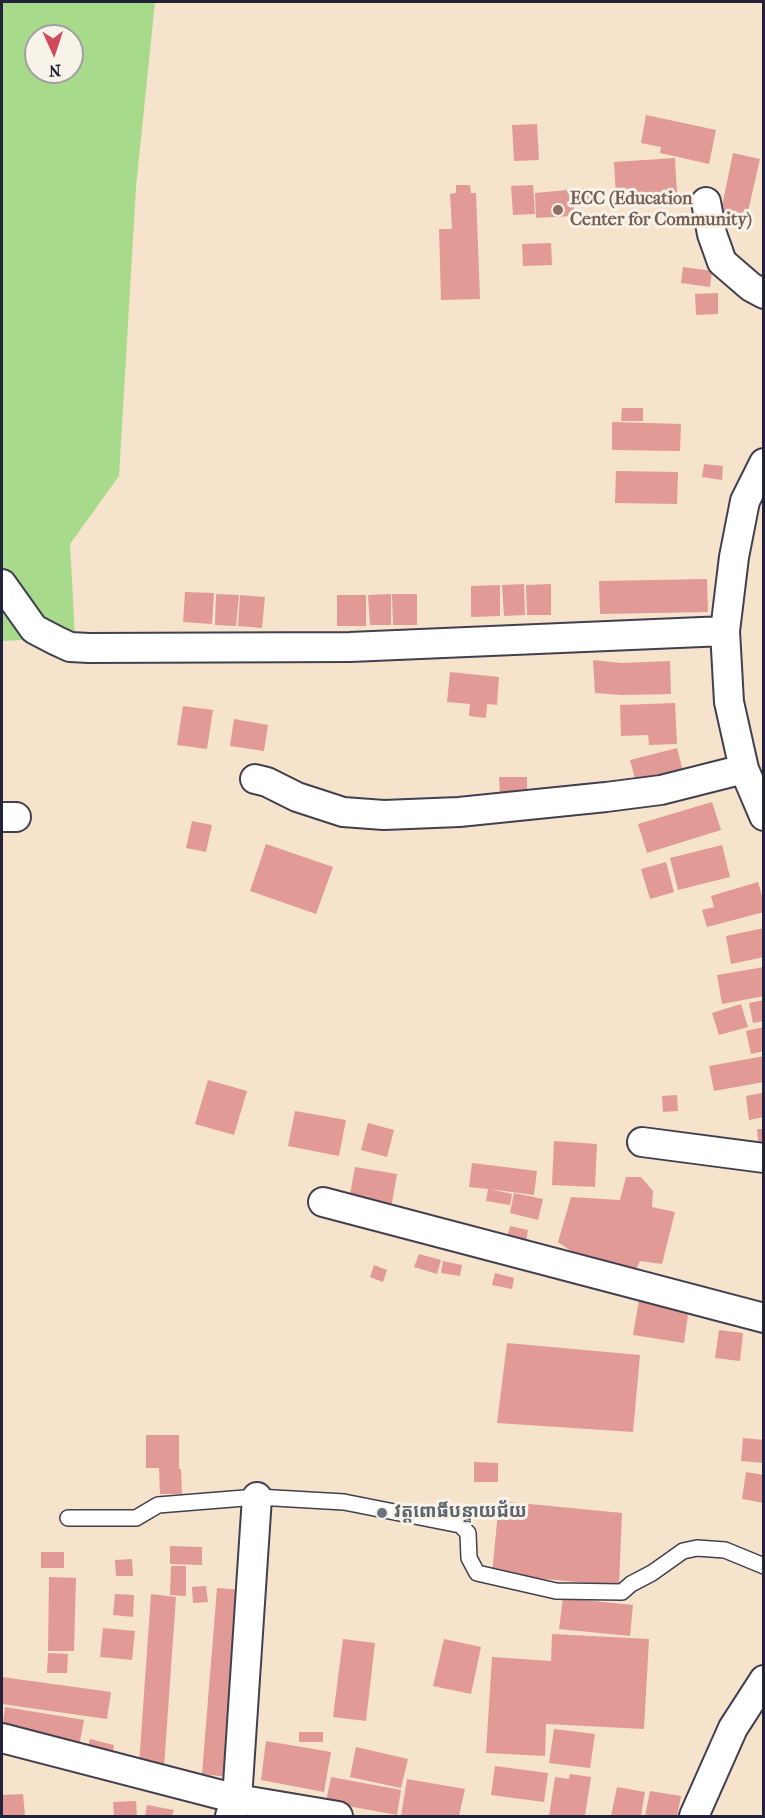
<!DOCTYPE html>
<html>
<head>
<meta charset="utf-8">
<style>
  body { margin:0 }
  #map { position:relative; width:765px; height:1818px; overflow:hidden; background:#f5e3cc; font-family:"IM FELL French Canon",serif }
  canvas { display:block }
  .frame { position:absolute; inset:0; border:3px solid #22223b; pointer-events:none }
  .north { position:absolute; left:24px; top:24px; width:60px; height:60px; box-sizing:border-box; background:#f7f3e8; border:2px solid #a29fa3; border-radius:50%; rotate:177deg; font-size:16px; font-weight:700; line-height:24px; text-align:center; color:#22223b }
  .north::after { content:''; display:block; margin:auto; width:21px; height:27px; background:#d1495b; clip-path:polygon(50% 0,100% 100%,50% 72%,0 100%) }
</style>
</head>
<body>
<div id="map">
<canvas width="765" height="1818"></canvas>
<div class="frame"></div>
<div class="north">N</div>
</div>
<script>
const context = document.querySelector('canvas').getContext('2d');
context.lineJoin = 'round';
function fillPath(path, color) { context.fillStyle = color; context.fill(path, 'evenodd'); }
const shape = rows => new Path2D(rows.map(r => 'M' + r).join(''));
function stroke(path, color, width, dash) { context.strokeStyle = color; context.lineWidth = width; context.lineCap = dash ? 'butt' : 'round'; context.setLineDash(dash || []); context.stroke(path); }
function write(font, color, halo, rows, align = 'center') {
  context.font = font + ' "IM FELL French Canon","Noto Sans Khmer",serif'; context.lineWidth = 6; context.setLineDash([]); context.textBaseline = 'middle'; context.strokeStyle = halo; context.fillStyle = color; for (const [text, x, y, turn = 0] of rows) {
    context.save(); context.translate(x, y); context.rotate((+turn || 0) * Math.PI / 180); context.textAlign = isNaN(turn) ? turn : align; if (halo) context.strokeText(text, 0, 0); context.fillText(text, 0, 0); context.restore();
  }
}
fillPath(shape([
  [2,2,155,2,136,187,119,476,70,544,75,637,2,641],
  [36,36,72,36,72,72,36,72]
]), '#a7db8b');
fillPath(shape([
  [646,115,716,130,709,164,660,153,661,147,641,143],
  [537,124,539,160,514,161,512,125],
  [733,153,760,159,747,216,721,211],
  [675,158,677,194,616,198,614,162],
  [456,185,470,185,471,193,476,193,480,299,441,300,439,229,452,229,450,194,456,193],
  [533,185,535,214,513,215,511,186],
  [589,188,591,204,574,206,574,212,571,212,571,216,536,218,535,193],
  [551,243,552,265,523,266,522,244],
  [683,267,712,271,710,287,681,283],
  [718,293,718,314,696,315,695,294],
  [622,408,643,408,643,421,621,421],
  [612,422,681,424,680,451,612,450],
  [704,464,723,466,722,480,702,477],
  [616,471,678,472,677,504,615,503],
  [707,579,708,612,600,614,599,581],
  [524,584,525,615,504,616,502,585],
  [551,584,551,615,527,615,526,585],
  [500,585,500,616,471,617,471,586],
  [185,592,214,593,212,624,183,622],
  [216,594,239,595,236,626,215,625],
  [391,594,391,625,370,625,368,595],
  [392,594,417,594,417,625,393,625],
  [240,595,265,597,262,628,238,626],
  [337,595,366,595,366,626,337,626],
  [593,660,621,663,670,661,671,694,622,695,595,693],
  [450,672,499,677,497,705,487,704,486,718,469,716,470,704,447,702],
  [675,703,677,744,649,745,648,735,621,736,620,705],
  [183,706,213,710,207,749,177,745],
  [234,719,268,725,264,751,230,746],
  [677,748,685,779,638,790,630,760],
  [499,777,527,777,527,796,500,796],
  [712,802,721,830,647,853,638,824],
  [192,821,212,825,206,852,186,848],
  [266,844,333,867,316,914,250,891],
  [722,845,730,877,678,890,670,858],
  [666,862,674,892,650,899,641,869],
  [758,882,764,902,764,912,707,927,702,910,714,907,711,896],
  [764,928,764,957,731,964,726,936],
  [764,967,764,996,722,1004,717,975],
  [764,1000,764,1021,753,1023,749,1003],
  [741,1004,748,1027,719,1035,712,1013],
  [764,1027,764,1051,751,1054,746,1031],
  [764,1056,764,1082,714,1091,709,1066],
  [208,1080,247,1091,234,1135,195,1124],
  [762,1093,764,1117,749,1120,746,1096],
  [677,1095,678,1111,663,1112,662,1096],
  [295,1111,346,1120,339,1156,288,1146],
  [368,1123,394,1130,387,1157,361,1150],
  [757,1129,764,1129,764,1151,759,1151],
  [554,1141,597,1144,595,1187,552,1185],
  [472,1163,537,1171,534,1195,490,1189,512,1194,510,1205,486,1201,488,1189,469,1187],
  [355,1167,397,1174,390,1214,348,1206],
  [626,1177,641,1177,653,1191,652,1207,675,1212,662,1264,640,1261,636,1270,608,1268,603,1260,594,1260,577,1255,558,1242,571,1197,620,1200],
  [514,1193,543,1199,538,1220,510,1213],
  [510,1226,528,1230,526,1242,507,1238],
  [419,1254,441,1260,437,1274,414,1267],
  [443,1261,462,1265,460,1276,441,1273],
  [374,1265,387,1270,383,1282,370,1277],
  [495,1273,514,1278,512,1289,492,1285],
  [639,1300,689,1308,684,1343,633,1335],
  [719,1330,743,1333,740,1361,715,1358],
  [507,1343,640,1355,633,1432,497,1423],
  [146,1435,179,1435,179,1469,181,1469,182,1494,160,1494,159,1468,146,1468],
  [743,1438,764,1440,764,1463,741,1461],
  [474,1462,498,1463,498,1482,474,1482],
  [746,1472,764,1475,764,1503,742,1499],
  [499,1501,622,1513,619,1586,492,1574],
  [170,1546,202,1547,202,1565,170,1564],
  [41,1552,64,1552,64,1568,41,1568],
  [132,1559,133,1576,116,1576,115,1560],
  [171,1566,186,1566,186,1596,170,1595],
  [49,1577,76,1578,74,1651,48,1651],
  [206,1586,208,1602,193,1603,192,1587],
  [217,1588,244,1590,228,1777,202,1774],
  [115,1594,134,1595,133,1617,113,1615],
  [151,1594,176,1597,164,1767,139,1765],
  [563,1598,633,1605,630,1636,559,1629],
  [103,1628,135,1631,132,1660,100,1657],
  [552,1634,649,1639,644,1729,546,1724,545,1756,486,1753,492,1657,551,1661],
  [343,1639,375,1643,366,1721,333,1717],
  [444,1639,481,1647,471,1694,433,1686],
  [48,1653,68,1654,67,1673,47,1673],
  [2,1677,111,1692,107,1719,2,1704],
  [5,1707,84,1720,79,1747,2,1730],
  [554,1729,595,1734,590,1768,549,1763],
  [299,1732,323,1732,323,1742,299,1742],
  [90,1739,114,1745,112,1757,87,1751],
  [266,1741,331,1752,324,1792,261,1780],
  [356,1747,408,1759,401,1788,350,1777],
  [495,1766,548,1773,544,1802,491,1795],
  [570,1774,591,1777,585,1816,549,1816,555,1777,569,1779],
  [331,1777,401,1790,397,1815,326,1802],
  [407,1779,465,1789,459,1816,401,1816],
  [617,1787,645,1792,641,1816,611,1816],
  [650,1791,681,1796,677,1816,645,1816],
  [23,1794,25,1816,2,1816,2,1795],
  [136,1801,137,1816,114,1816,113,1802],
  [147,1805,174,1810,172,1816,145,1816]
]), '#e29a96');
const service = shape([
  [68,1518,136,1518,158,1505,257,1497,344,1502,460,1525,468,1533,469,1558,477,1573,556,1591,622,1592,631,1584,652,1573,683,1551,697,1548,725,1550,764,1566]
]);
const minor = shape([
  [706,202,712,234,722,262,751,287,764,294],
  [764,463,745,501,734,557,725,631,729,702,744,769,764,816],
  [2,584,34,629,57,641,70,647,89,648,350,647,725,631],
  [255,779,267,782,297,797,343,812,384,815,459,812,606,797,661,790,744,769],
  [2,817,16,817],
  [642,1142,764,1158],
  [323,1202,764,1318],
  [2,1738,237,1799,338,1816],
  [230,1816,237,1799,257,1497],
  [694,1816,733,1728,764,1680]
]);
stroke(service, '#423f51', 18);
stroke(minor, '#423f51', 32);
stroke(service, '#fff', 15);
stroke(minor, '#fff', 28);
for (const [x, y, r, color] of [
  [558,210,6,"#8d6e63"],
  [382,1513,6,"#6b7280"]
]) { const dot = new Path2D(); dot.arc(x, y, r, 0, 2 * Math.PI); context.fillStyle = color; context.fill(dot); stroke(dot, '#f7f3e8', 2); }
write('bold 18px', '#785e54', '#f7f3e8', [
  ["ECC (Education",570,200],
  ["Center for Community)",570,221]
], 'left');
write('bold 18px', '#5b616d', '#f7f3e8', [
  ["វត្តពោធិ៍បន្ទាយជ័យ",394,1513]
], 'left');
</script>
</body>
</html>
